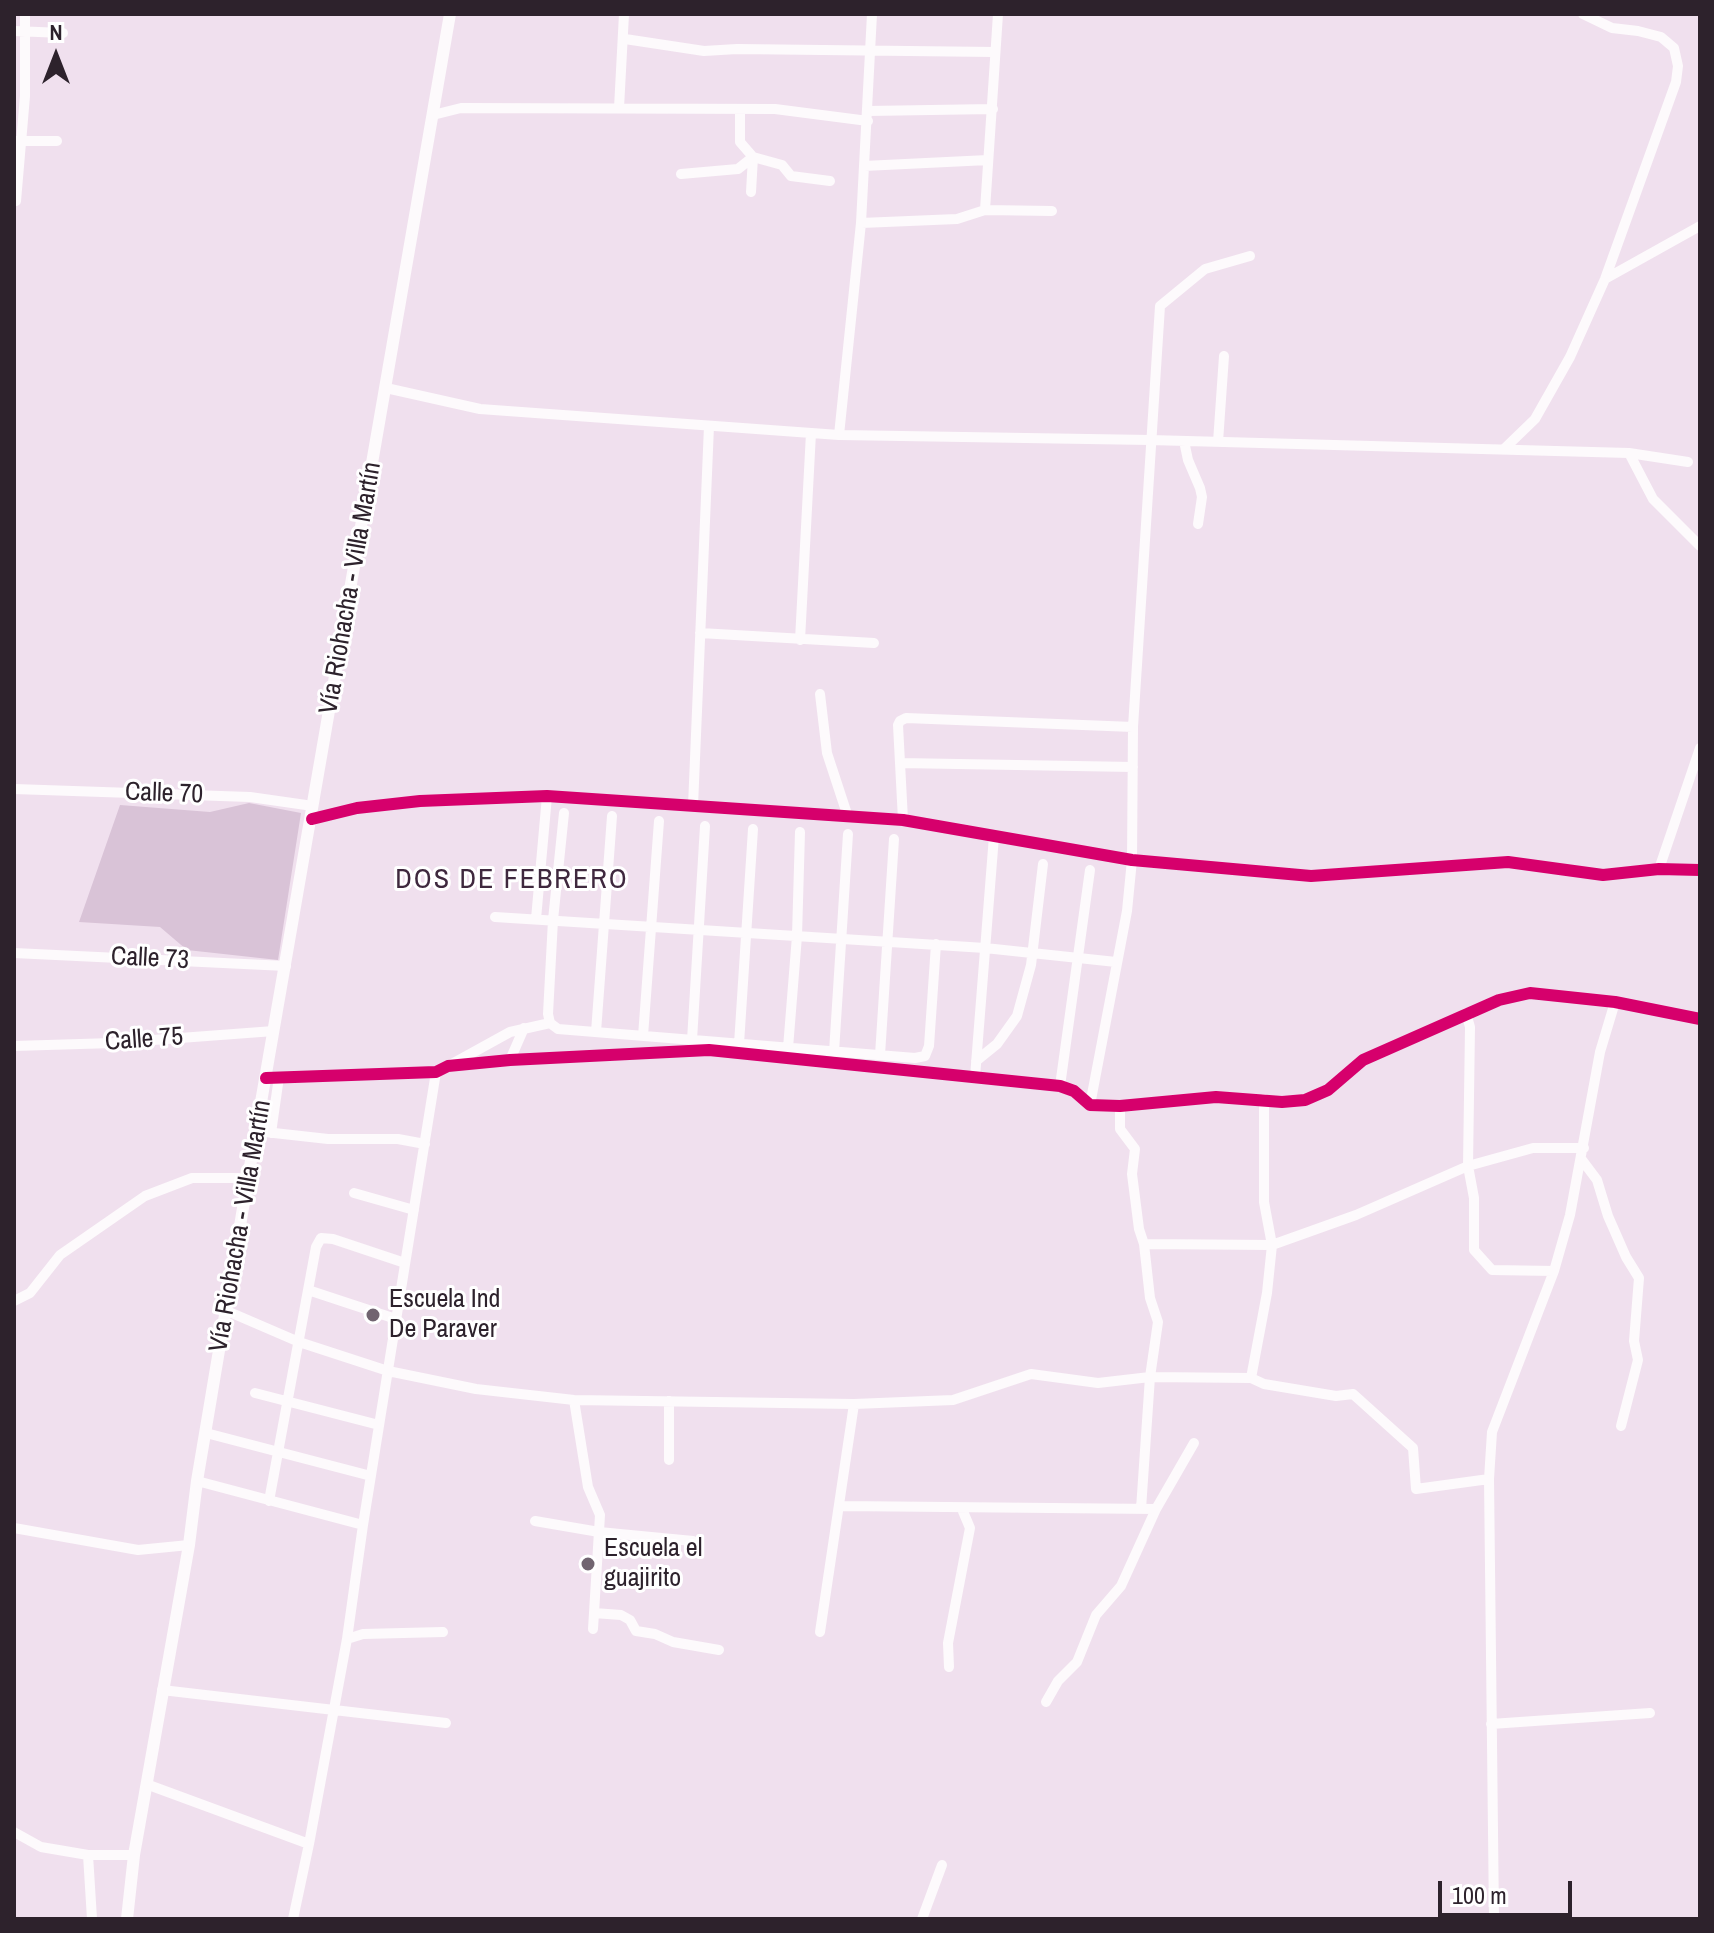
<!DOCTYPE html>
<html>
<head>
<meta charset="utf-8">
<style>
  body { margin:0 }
  #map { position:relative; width:1714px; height:1933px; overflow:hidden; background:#f0e0ee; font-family:"Archivo Narrow",sans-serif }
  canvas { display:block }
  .frame { position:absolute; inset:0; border:16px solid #2d222c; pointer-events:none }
  .north { position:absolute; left:16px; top:16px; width:80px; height:80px; -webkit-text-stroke:6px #fff; paint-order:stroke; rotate:0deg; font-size:22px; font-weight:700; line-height:32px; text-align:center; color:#2d222c }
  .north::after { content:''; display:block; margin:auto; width:28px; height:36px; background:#2d222c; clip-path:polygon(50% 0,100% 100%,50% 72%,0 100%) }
  .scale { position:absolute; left:1438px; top:1881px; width:134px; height:36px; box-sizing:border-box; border:4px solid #2d222c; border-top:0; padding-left:10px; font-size:24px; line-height:28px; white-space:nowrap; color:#2d222c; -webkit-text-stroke:6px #fff; paint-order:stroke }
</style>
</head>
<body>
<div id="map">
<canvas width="1714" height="1933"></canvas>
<div class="frame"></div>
<div class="north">N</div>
<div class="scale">100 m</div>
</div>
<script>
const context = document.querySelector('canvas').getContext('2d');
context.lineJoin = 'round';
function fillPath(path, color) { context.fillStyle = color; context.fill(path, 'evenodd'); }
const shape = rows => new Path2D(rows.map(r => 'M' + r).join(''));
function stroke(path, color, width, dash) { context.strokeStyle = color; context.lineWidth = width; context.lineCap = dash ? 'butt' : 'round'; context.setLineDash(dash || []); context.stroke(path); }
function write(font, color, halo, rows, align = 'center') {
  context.font = font + ' "Archivo Narrow",sans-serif'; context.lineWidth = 6; context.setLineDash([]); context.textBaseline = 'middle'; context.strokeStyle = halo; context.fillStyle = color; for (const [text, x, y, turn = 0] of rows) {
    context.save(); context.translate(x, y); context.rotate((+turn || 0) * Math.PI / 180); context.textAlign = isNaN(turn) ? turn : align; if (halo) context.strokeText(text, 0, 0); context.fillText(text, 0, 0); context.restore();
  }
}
fillPath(shape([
  [249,803,301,813,278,960,187,950,160,927,79,922,120,805,210,812]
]), '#d9c3d7');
stroke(shape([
  [14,31,63,33],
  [625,39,704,51,737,49,994,52],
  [619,108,624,14],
  [740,109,740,142,753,157,751,192],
  [868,111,993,109],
  [433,115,461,108,775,109,868,121],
  [15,141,57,141],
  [864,166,988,160],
  [681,174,738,169,753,157,782,165,791,176,830,181],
  [16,201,25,96,25,14],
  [985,210,998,14],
  [861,223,957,219,985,210,1052,211],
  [1605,279,1700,226],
  [386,388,480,409,839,435,1150,440,1629,453,1688,462],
  [839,435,861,223,872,14],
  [1184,441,1188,460,1200,488,1202,497,1198,524],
  [1218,442,1224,356],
  [1504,449,1535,419,1570,357,1605,279,1676,82,1678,66,1674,48,1661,37,1638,31,1612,28,1583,14],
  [1629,453,1653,499,1700,546],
  [700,633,874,643],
  [800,640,811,433],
  [820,694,827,753,848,817],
  [900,763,1133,767],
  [14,789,250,797,313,806],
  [693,806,709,426],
  [312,819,357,808,420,801,547,796,903,820,1132,860,1311,876,1508,862,1603,875,1659,869,1700,870],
  [903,820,898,725,900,721,906,718,1133,727],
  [1659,869,1700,748],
  [495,917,985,948,1116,962],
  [536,919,547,796],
  [14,953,286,966],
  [1466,1013,1470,1027,1468,1166,1474,1198,1474,1250,1492,1270,1554,1271],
  [550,1023,548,1014,553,920,564,813],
  [596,1032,612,816],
  [643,1036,659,821],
  [692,1040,705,826],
  [739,1044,753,829],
  [14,1046,113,1043,274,1031],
  [788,1048,797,936,800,832],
  [834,1052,848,834],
  [880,1055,894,839],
  [510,1060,524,1028],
  [976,1061,997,1044,1017,1016,1031,965,1043,864],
  [452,1064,510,1032,550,1023,558,1029,915,1058,925,1056,929,1046,936,944],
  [975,1077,994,836],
  [266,1078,436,1072,448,1066,510,1060,709,1050,1060,1086,1074,1091,1090,1105,1120,1106,1216,1097,1282,1102,1305,1100,1328,1090,1363,1060,1499,1000,1530,993,1615,1002,1700,1019],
  [1060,1086,1090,870],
  [1090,1105,1127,911,1132,860,1133,727,1160,306,1205,269,1250,256],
  [1120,1106,1120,1129,1135,1149,1132,1174,1139,1229,1144,1244,1150,1298,1158,1322,1150,1377,1141,1509],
  [256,1131,328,1139,398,1139,425,1144],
  [271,1133,279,1077],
  [1582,1160,1597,1180,1608,1216,1626,1257,1639,1278,1634,1341,1638,1360,1621,1426],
  [354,1193,414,1210],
  [1144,1244,1272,1245,1356,1215,1468,1166,1533,1148,1584,1148],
  [308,1290,396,1319],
  [14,1301,30,1293,60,1255,145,1196,192,1178,249,1178],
  [227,1311,299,1342,388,1371,476,1389,574,1400,854,1404,953,1400,1031,1374,1098,1383,1150,1377,1251,1378,1264,1384,1336,1396,1353,1394,1413,1448,1416,1489,1489,1479],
  [1251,1378,1267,1293,1272,1245,1264,1202,1264,1099],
  [255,1393,379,1425],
  [574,1400,588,1487,600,1515,593,1629],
  [669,1401,669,1460],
  [206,1433,371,1476],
  [197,1481,363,1525],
  [269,1501,316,1247,321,1238,333,1239,405,1263],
  [841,1506,1156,1509],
  [535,1521,599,1532,693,1541],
  [14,1528,138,1550,189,1545],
  [594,1613,621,1615,630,1620,636,1631,655,1634,673,1642,719,1650],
  [820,1632,854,1404],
  [347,1639,363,1634,443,1632],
  [949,1667,948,1643,970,1528,962,1509],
  [162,1690,446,1723],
  [1046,1702,1058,1681,1077,1662,1096,1615,1121,1586,1156,1509,1194,1443],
  [1491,1724,1650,1713],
  [146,1784,309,1844,293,1919],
  [14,1832,41,1847,88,1855],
  [309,1844,347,1639,363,1525,436,1072],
  [92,1919,88,1855,134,1855],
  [922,1919,942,1865],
  [1494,1919,1489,1479,1492,1432,1554,1271,1570,1215,1600,1052,1615,1002]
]), '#fdfafc', 10);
stroke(shape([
  [127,1919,134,1855,189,1545,197,1481,256,1131,450,14]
]), '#fdfafc', 12);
stroke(shape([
  [312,819,357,808,420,801,547,796,903,820,1132,860,1311,876,1508,862,1603,875,1659,869,1700,870],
  [266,1078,436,1072,448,1066,510,1060,709,1050,1060,1086,1074,1091,1090,1105,1120,1106,1216,1097,1282,1102,1305,1100,1328,1090,1363,1060,1499,1000,1530,993,1615,1002,1700,1019]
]), '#d6006c', 12);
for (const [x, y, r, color] of [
  [373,1315,8,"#716470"],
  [588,1564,8,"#716470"]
]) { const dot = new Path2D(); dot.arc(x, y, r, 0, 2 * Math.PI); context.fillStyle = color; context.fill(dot); stroke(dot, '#fff', 3); }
write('26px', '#2d222c', '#fff', [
  ["Vía Riohacha - Villa Martín",351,588,-80],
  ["Calle 70",164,794,2],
  ["Calle 73",150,959,3],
  ["Calle 75",144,1040,-4],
  ["Vía Riohacha - Villa Martín",241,1226,-80]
]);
write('26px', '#2d222c', '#fff', [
  ["Escuela Ind",389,1300],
  ["De Paraver",389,1330],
  ["Escuela el",604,1549],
  ["guajirito",604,1579]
], 'left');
context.letterSpacing = '2px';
write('28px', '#3f283e', '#fff', [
  ["DOS DE FEBRERO",512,880]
]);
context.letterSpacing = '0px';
</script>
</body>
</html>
